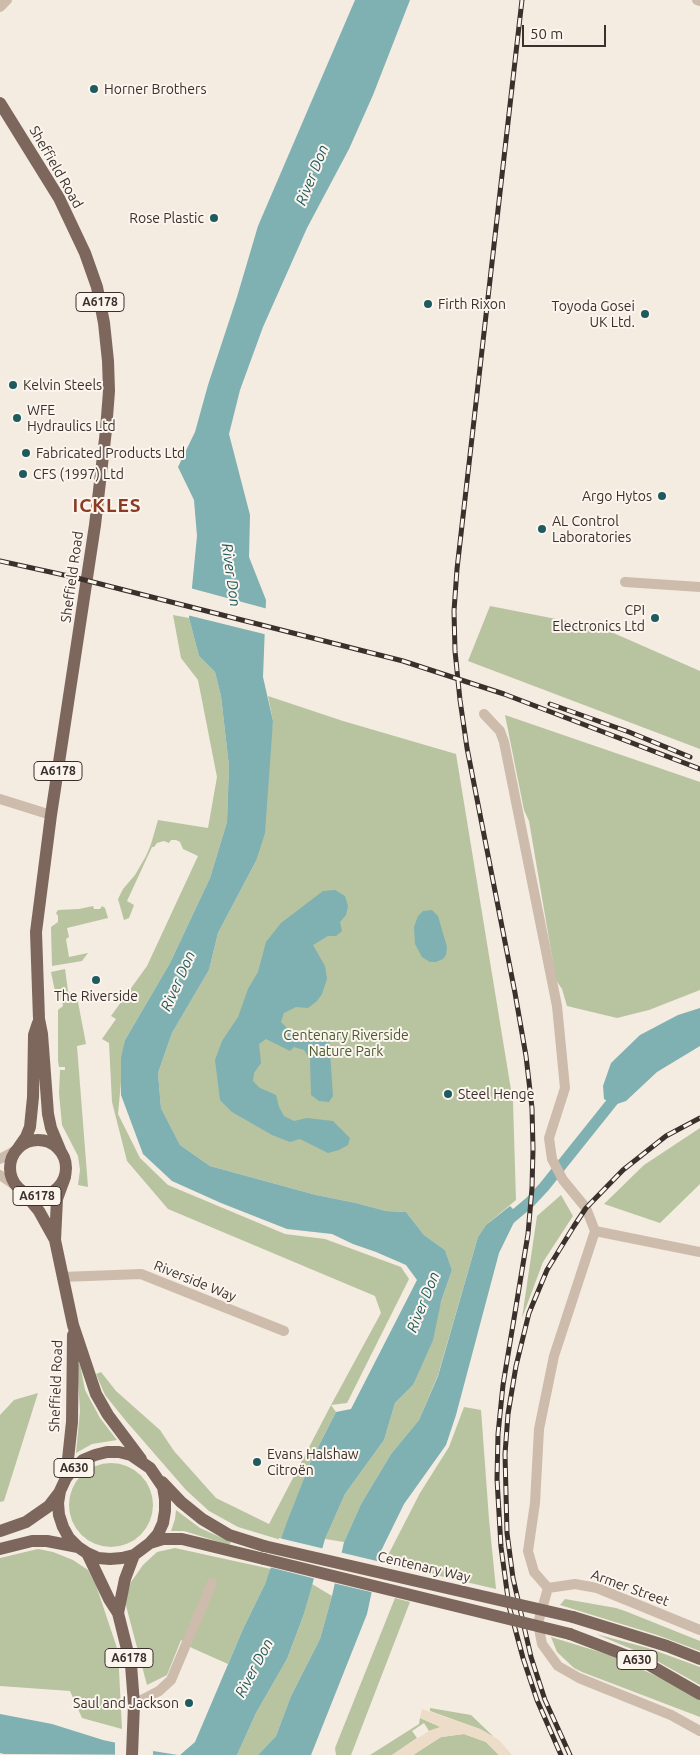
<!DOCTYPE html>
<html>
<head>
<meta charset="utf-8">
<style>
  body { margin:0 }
  #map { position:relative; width:700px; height:1755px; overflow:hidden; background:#f4ebe1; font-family:Ubuntu,sans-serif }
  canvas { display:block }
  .scale { position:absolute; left:522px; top:25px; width:84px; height:22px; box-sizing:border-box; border:2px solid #3b302b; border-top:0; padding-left:6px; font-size:15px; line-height:18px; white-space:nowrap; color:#3b302b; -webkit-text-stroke:4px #fbf5ee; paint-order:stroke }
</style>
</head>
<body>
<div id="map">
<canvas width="700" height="1755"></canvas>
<div class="scale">50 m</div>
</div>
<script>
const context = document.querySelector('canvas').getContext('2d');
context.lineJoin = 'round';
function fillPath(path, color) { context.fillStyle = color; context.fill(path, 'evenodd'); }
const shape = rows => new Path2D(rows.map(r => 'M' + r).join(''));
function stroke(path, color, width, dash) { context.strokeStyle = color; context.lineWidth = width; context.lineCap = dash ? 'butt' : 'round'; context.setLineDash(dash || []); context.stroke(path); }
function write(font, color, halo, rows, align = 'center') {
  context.font = font + ' Ubuntu,sans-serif'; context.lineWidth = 4; context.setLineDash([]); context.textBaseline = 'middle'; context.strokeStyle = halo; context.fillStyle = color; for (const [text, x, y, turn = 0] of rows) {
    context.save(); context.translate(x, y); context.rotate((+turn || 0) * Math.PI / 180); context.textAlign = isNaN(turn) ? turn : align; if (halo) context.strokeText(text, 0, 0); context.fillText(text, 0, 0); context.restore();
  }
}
fillPath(shape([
  [490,606,602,628,700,671,700,749,468,661],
  [173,615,189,618,199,656,215,672,221,696,229,766,227,822,210,878,170,963,125,1040,118,1114,140,1158,168,1185,285,1234,325,1239,401,1267,409,1279,347,1403,331,1405,336,1412,310,1463,281,1540,238,1527,209,1511,186,1490,126,1421,105,1395,96,1374,101,1372,116,1391,160,1430,174,1451,216,1498,269,1524,331,1405,381,1313,375,1296,168,1209,127,1161,112,1102,109,1043,102,1039,116,1019,111,1016,147,966,198,856,183,849,180,842,176,840,171,840,169,843,164,841,157,843,154,847,152,847,127,901,134,905,129,918,124,920,118,899,123,889,135,875,146,856,151,844,158,820,208,828,217,777,198,680,181,658],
  [268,696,343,721,456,754,513,1102,516,1200,486,1225,478,1237,438,1375,419,1420,391,1454,361,1504,344,1542,325,1539,345,1494,384,1440,395,1403,413,1385,452,1270,445,1250,424,1235,406,1212,386,1211,356,1203,316,1195,210,1166,180,1145,161,1108,158,1073,172,1033,209,970,218,933,256,861,273,721],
  [505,715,700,782,700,990,649,1010,617,1018,567,1006,562,989,556,980,529,821,524,810],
  [93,906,94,909,100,909,102,906,105,908,108,918,67,928,69,937,66,939,69,957,88,953,82,961,52,966,51,927,58,922,58,916,56,913,58,910,79,909],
  [65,969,68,991,76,997,78,1002,86,1044,77,1046,88,1187,78,1185,80,1170,78,1156,62,1125,59,1093,60,1070,65,1070,65,1067,59,1067,58,1061,58,1010,63,1006,62,1000,57,1001,51,972],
  [700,1128,700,1184,660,1223,604,1204,644,1165],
  [561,1195,573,1216,543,1262,522,1318,537,1216],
  [80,1364,85,1390,100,1418,117,1440,92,1444,76,1453,80,1411,77,1365],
  [38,1393,4,1501,0,1502,0,1415,14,1400],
  [464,1407,481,1410,489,1519,496,1589,384,1563,420,1493,449,1447],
  '69 1505a42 42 0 1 1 84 0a42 42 0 1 1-84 0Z',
  [176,1510,200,1528,231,1542,229,1545,197,1535,184,1531,171,1531,175,1519],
  [175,1548,271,1569,265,1584,243,1629,228,1664,192,1648,181,1640,167,1675,147,1685,125,1602,131,1582,143,1565,157,1552],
  [38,1549,53,1552,73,1560,88,1570,96,1585,118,1651,122,1729,82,1718,70,1691,0,1686,0,1558],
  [312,1584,332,1596,320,1639,291,1696,276,1736,258,1755,237,1755,256,1713,287,1659,304,1614],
  [395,1598,410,1602,351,1755,336,1755,335,1748],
  [565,1599,616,1608,625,1611,700,1641,700,1651,657,1635,560,1605],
  [596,1634,648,1648,700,1667,700,1685,648,1656],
  [551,1637,613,1656,680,1687,700,1699,700,1717,582,1672,574,1668,557,1652],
  [430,1708,471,1715,494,1737,480,1729,430,1711],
  [420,1718,441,1727,429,1731,424,1723,412,1731,417,1738,392,1755,370,1755,419,1724],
  [464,1734,486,1742,499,1755,413,1755,441,1737]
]), '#b8c4a0');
fillPath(shape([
  [422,1709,480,1729,499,1740,512,1755,499,1755,486,1742,464,1734,441,1737,413,1755,392,1755,429,1731,440,1727,420,1718]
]), '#ecdcc8');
fillPath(shape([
  [355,0,410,0,373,95,349,149,307,228,263,327,240,390,229,434,250,515,249,557,266,600,263,677,273,721,265,833,256,861,218,933,209,970,172,1033,158,1073,161,1108,180,1145,210,1166,316,1195,356,1203,386,1211,406,1212,424,1235,445,1250,452,1270,441,1302,433,1340,413,1385,395,1403,384,1440,345,1494,325,1539,304,1614,287,1659,256,1713,237,1755,180,1755,195,1742,243,1629,265,1584,287,1522,310,1463,336,1412,351,1409,417,1280,406,1265,376,1252,353,1244,332,1234,287,1229,221,1203,172,1181,143,1154,121,1095,121,1058,125,1040,170,963,210,878,227,822,229,766,221,696,215,672,199,656,189,618,197,536,194,500,178,467,195,432,208,385,237,297,258,226],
  [335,890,345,896,348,906,346,915,340,922,342,931,336,936,328,936,313,945,325,966,327,979,322,994,317,1001,308,1008,296,1007,284,1013,281,1022,287,1028,294,1033,311,1034,319,1032,329,1037,333,1096,329,1102,319,1101,311,1095,310,1059,304,1050,294,1047,290,1051,266,1039,259,1044,261,1063,254,1073,253,1081,260,1088,276,1095,279,1107,284,1116,294,1121,307,1118,333,1121,350,1138,348,1145,339,1150,328,1153,300,1139,290,1142,272,1135,232,1112,220,1100,215,1060,222,1041,238,1017,248,989,258,972,266,942,281,923,323,891],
  [432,910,438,916,447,947,446,955,443,959,436,962,430,962,422,957,415,944,414,927,418,916,423,911],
  [700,1008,700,1046,657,1072,626,1101,614,1105,604,1099,603,1086,611,1063,640,1035,678,1015],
  [510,1206,518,1214,499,1253,456,1415,446,1445,404,1504,380,1553,367,1614,311,1755,258,1755,276,1736,291,1696,320,1639,332,1596,344,1542,361,1504,391,1454,419,1420,438,1376,478,1237,486,1225],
  [0,1714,52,1724,103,1740,153,1751,178,1755,4,1754,0,1753]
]), '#7fb0b2');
fillPath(shape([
  [190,588,268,609,268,635,187,615],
  [279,1538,325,1549,316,1579,269,1567],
  [339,1552,381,1562,375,1593,333,1583],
  [115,1740,144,1747,153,1751,153,1755,115,1755]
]), '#f4ebe1');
stroke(shape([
  [505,1223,530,1202,544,1187,620,1092]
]), '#7fb0b2', 11);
stroke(shape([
  [697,0,700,1],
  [0,7,7,0],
  [625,582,700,587],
  [484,714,500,731,504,742,557,1006,565,1088,549,1138,552,1159,563,1180,586,1208,595,1231,554,1356,539,1429,535,1503,528,1551,534,1572,548,1588],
  [0,799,51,815],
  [0,1159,18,1149],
  [0,1175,16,1186],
  [595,1231,700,1252],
  [62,1277,141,1274,284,1331],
  [548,1588,538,1623,542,1644,558,1666,579,1678,671,1715,700,1731],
  [548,1588,575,1584,597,1588,700,1630],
  [134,1704,159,1691,171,1680,212,1583]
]), '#cdbbac', 10);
stroke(shape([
  [0,103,59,198,85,253,97,287,104,323,108,361,109,391,106,430,95,525,51,815,36,932,39,1019,42,1034,48,1114,51,1128,61,1152],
  '10 1168a28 28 0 1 1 56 0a28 28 0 1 1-56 0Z',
  [19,1147,26,1137,30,1127,33,1097,34,1035,38,1023],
  [65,1177,57,1199,55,1240,73,1325,96,1394,108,1415,141,1459],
  [24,1193,39,1211,54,1238],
  [66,1478,72,1422,73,1335],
  [162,1482,181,1502,202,1519,229,1535,264,1546],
  [0,1531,26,1522,49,1506,59,1493],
  [150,1543,158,1534,163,1523,165,1511,165,1499,163,1487,150,1468,131,1455,119,1452,107,1452,95,1455,83,1460,74,1468,66,1478,60,1491,58,1503,59,1515,63,1527,69,1538,78,1547,87,1553,98,1558,110,1559,122,1558,134,1555,150,1543,163,1539,182,1539,264,1559],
  [0,1549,32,1541,47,1541,78,1547],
  [87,1553,109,1599,118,1613,131,1665,134,1704,132,1755],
  [118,1613,125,1579,134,1555],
  [573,1617,667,1646,700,1659],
  [570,1634,646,1663,700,1694]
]), '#7d675c', 12);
const rail = shape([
  [522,0,457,569,454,611,455,651,460,700,467,748,515,993,526,1056,532,1108,533,1149,532,1188,528,1234,503,1385,498,1434,497,1479,501,1547,509,1606,523,1658,537,1700,561,1755],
  [0,561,73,577,403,661,504,694,700,769],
  [550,704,629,732,690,757],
  [570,1755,545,1700,531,1657,513,1578,507,1533,505,1454,508,1414,516,1366,529,1313,547,1270,574,1226,586,1208,623,1170,666,1136,700,1118]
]);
stroke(rail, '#3b302b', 5);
stroke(rail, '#fbf5ee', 3, [9]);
stroke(shape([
  [264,1546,573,1617],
  [264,1559,570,1634]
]), '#7d675c', 12);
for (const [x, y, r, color] of [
  [94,89,5,"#1f5a5e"],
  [214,218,5,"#1f5a5e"],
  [428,304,5,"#1f5a5e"],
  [645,314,5,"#1f5a5e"],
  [13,385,5,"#1f5a5e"],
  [17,418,5,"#1f5a5e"],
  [26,453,5,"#1f5a5e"],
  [23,474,5,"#1f5a5e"],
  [662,496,5,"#1f5a5e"],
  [542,529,5,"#1f5a5e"],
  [655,618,5,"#1f5a5e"],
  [96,980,5,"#1f5a5e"],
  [448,1094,5,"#1f5a5e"],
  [257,1462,5,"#1f5a5e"],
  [189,1703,5,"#1f5a5e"]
]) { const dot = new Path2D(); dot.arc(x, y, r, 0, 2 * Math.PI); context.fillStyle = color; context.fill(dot); stroke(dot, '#fbf5ee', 2); }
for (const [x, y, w] of [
  [100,302,48],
  [58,771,48],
  [37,1196,48],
  [74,1468,40],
  [129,1658,48],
  [637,1660,40]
]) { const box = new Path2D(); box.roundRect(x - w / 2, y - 9.5, w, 19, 4); context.fillStyle = '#fbf5ee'; context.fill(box); stroke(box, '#3b302b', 1); }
write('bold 12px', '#3b302b', null, [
  ["A6178",100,302],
  ["A6178",58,771],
  ["A6178",37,1196],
  ["A630",74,1468],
  ["A6178",129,1658],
  ["A630",637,1660]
]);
write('14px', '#3b302b', '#fbf5ee', [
  ["Horner Brothers",104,89],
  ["Rose Plastic",204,218,"right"],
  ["Firth Rixon",438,304],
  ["Toyoda Gosei",635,306,"right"],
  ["UK Ltd.",635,322,"right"],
  ["Kelvin Steels",23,385],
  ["WFE",27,410],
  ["Hydraulics Ltd",27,426],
  ["Fabricated Products Ltd",36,453],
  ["CFS (1997) Ltd",33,474],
  ["Argo Hytos",652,496,"right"],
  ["AL Control",552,521],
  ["Laboratories",552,537],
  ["CPI",645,610,"right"],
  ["Electronics Ltd",645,626,"right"],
  ["The Riverside",96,996,"center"],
  ["Steel Henge",458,1094],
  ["Evans Halshaw",267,1454],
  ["Citroën",267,1470],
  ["Saul and Jackson",179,1703,"right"]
], 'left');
write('14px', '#3b302b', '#fbf5ee', [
  ["Sheffield Road",56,167,60],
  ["Sheffield Road",72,577,-82],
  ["Riverside Way",195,1281,22],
  ["Sheffield Road",56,1386,-88],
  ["Centenary Way",424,1567,13],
  ["Armer Street",630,1588,20]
]);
write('14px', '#4a5a2e', '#fbf5ee', [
  ["Centenary Riverside",346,1035],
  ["Nature Park",346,1051]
]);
write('italic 15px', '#1f5a5e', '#fbf5ee', [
  ["River Don",312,175,-68],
  ["River Don",231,575,82],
  ["River Don",178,981,-66],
  ["River Don",423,1302,-68],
  ["River Don",254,1668,-62]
]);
context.letterSpacing = '1px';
write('bold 19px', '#8c3b22', '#fbf5ee', [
  ["ICKLES",107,506]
]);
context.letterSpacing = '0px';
</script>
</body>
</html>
